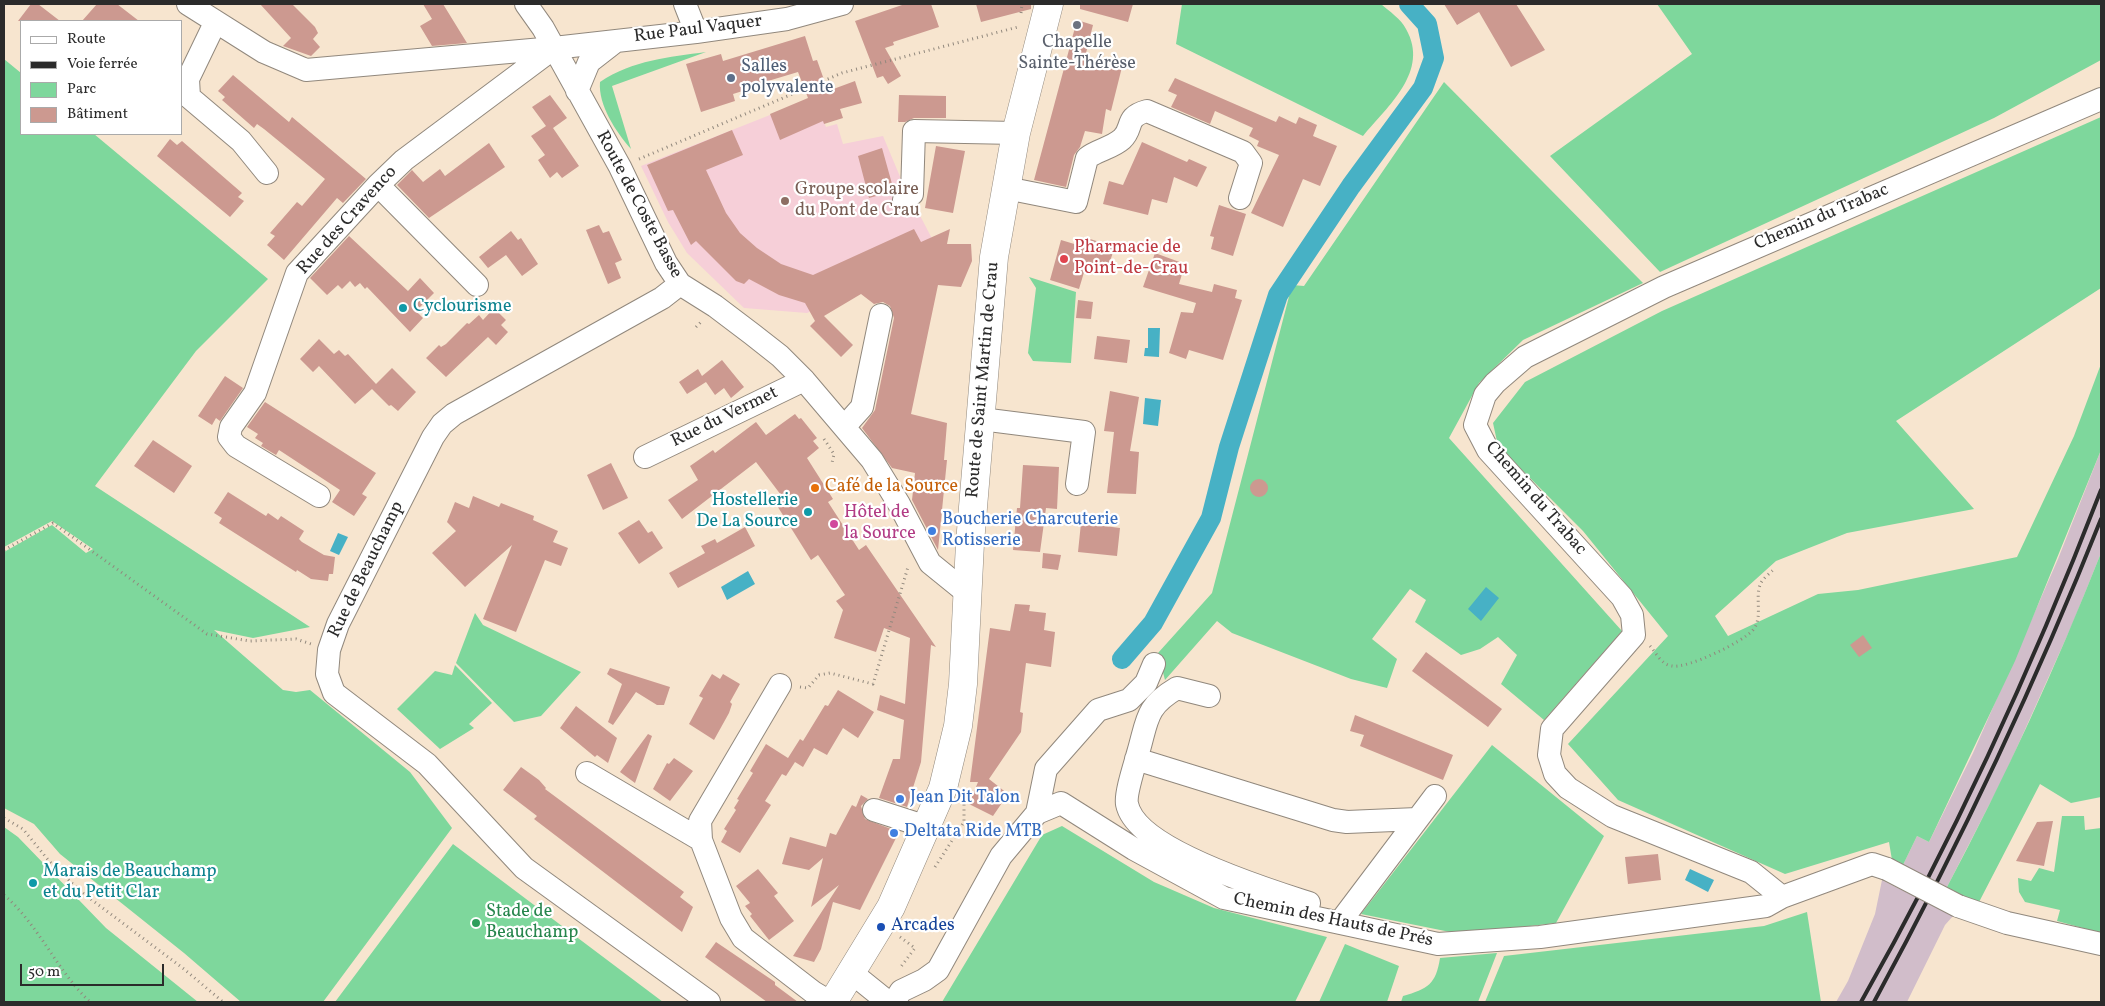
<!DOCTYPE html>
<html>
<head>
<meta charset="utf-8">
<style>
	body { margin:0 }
	#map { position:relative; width:2105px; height:1006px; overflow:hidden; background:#f7e5cf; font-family:Vollkorn,serif }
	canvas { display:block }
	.frame { position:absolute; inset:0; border:5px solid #2b2b2b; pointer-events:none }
	.legend { position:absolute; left:20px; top:20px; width:162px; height:115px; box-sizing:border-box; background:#fff; border:1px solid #aaa; margin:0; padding:6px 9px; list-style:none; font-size:15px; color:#2b2b2b }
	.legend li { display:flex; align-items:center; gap:10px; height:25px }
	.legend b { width:25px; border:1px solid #aaa }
	.scale { position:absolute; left:20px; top:964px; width:144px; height:22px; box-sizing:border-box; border:2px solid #2b2b2b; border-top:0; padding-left:6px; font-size:15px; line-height:18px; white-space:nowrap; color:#2b2b2b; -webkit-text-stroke:4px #fff; paint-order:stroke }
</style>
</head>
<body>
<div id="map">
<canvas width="2105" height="1006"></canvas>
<div class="frame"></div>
<ul class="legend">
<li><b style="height:6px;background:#fff"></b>Route</li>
<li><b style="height:6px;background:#2b2b2b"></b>Voie ferrée</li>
<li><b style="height:14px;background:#7ed79c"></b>Parc</li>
<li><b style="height:14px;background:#cc9990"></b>Bâtiment</li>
</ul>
<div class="scale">50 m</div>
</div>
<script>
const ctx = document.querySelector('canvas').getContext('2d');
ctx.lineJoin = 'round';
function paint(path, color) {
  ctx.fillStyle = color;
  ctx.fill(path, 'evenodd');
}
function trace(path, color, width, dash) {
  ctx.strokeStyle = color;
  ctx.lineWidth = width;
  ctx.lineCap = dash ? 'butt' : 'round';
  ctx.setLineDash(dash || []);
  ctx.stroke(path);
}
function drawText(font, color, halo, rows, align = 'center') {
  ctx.font = font + ' Vollkorn,serif';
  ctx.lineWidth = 4.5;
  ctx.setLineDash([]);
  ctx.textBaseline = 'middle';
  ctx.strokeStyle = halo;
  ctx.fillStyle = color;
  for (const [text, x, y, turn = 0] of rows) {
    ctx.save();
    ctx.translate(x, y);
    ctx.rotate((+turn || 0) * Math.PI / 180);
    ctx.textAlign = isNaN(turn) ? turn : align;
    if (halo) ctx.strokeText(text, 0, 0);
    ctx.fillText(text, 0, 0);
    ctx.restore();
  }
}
paint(new Path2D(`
	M813,98L826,127L837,124L843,144L883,136L901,179L940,254L807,313L744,308L687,253L668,222L641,166Z`), '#f6cfd8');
paint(new Path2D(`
	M2101,450V553L2072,625L2005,774L1947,887L1903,865L1917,836L1929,842L1973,753L2058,559Z
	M1882,880L1953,916L1945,925L1907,1002H1836L1848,981L1875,914Z`), '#d1bdca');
paint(new Path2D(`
	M1182,4H1381C1389,11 1401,19 1406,29C1430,71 1388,106 1363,136L1176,44Z
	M1657,4H2101V60L1994,118L1660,272L1550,156L1692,54Z
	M706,52L612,86L631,149C616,132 598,105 600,82C633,60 669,57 706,52Z
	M4,59L21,73V134H94L268,279L196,351L95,486L310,627L253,638L214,630L283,690L296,692L310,690L410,772L452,828L323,1002H241L184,953L60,854L34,824L4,808V552L52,525L86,553L93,549L52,521L4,547Z
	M1444,82L1643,283L1523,340L1479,383L1449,438L1622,631L1544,720L1501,684L1517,655L1498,637L1480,649L1461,655L1415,622L1426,600L1410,589L1372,639L1397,659L1387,688L1351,679L1232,633L1217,621L1165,680L1158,653L1212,593L1292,285L1304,286Z
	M2101,117V288L1896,421L1974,509L1847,533L1776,561L1715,616L1728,636L1818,594L1858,590L2017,557L2074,436L2101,364V450L2015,661L1929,842L1917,836L1903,865L1892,860L1889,842L1785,874L1618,800L1568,744L1668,636L1583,531L1498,446L1493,423L1525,382L1662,311Z
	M1029,277L1076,292L1071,363L1033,361L1028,353L1036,288Z
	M2101,553V797L2071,803L2040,784L1978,904L1947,887C2005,778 2056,667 2101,553Z
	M475,613L483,625L581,672L541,716L514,722L456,663Z
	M455,665L492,703L469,724L474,728L440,749L397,709L435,671L452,675Z
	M1492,745L1604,836L1556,923L1460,934L1361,914Z
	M2062,816H2084L2085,830L2101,828V933L2057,921L2060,910L2025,902L2019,892L2018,878L2031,881L2039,868L2054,872Z
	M1062,826L1154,882L1214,908L1327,937L1295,1002H942L1042,835Z
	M4,827L18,837L106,928L198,1002H4Z
	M453,844L663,1002H335Z
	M1807,912L1821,1002H1485L1504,956L1764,926Z
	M1345,944L1399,966L1387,1002H1319Z
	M1497,953L1478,1002H1401L1403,996C1428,989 1436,984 1440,958Z`), '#7ed79c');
paint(new Path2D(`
	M1148,328H1160L1159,357L1144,356L1145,348H1148Z
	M1145,398L1161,400L1158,426L1143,424Z
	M338,533L348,537L339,555L330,551Z
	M748,571L755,584L727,600L721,587Z
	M1486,587L1499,598L1481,621L1468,609Z
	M1690,869L1714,880L1708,892L1685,880Z`), '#47b1c5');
trace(new Path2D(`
	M1122,659L1153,623L1211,518L1229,447L1278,295L1351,186L1423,88L1434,58L1427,24L1409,4`), '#47b1c5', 20);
paint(new Path2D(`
	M31,4H38L60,21H18Z
	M97,4H117L139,21H82Z
	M260,4H292L315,27L318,33L313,39L320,47L311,56L283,46L291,38Z
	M423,4H443L467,43L432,46L420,26L432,19Z
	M905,4H931L939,27L893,42L894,45L885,48L901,76L888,84L883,76L877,78L855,21Z
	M976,4H1031V9L981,22Z
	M1080,4H1133L1128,22L1080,9Z
	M1444,4H1516L1545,50L1511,67L1479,12L1457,25Z
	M1077,20L1093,25L1085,57L1103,64L1122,67L1111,111L1106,109L1102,134L1085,131L1080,147L1074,155L1066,187L1034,180Z
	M805,36L813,61L817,60L828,91L855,81L862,103L840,109L843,118L824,124L823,121L780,140L770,114L808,98L798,72L748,87L749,89L733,94L735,101L701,112L686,64L721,54L723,61Z
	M233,75L289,122L292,117L366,179L343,203L337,198L284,260L267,245L275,236L270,233L297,202L302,206L325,179L264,129L257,124L254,128L222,100L225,97L218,91Z
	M1175,78L1276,122L1279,116L1296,124L1299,117L1317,125L1313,136L1337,146L1320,186L1303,179L1283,227L1251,213L1279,155L1257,146L1259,141L1249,136L1253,128L1215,111L1210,124L1171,107L1177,95L1168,91Z
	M550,95L567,118L553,128L579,166L562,178L557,172L550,178L538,160L545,155L531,136L546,126L532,107Z
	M899,95L946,96V118H914L905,122H898Z
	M732,130L743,155L706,170L726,213L740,233L757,248L781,264L813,275L914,229L921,242L950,229L947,244H971L972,261L961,287L938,285L911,414L947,423L944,460H947L938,550L912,500L915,473L892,468L862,428L875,410L894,318L890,306L883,302L874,304L861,294L824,316L853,345L841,357L810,326L815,321L805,303L779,295L749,279L744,284L736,281L696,241L691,245L673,210L668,211L647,165Z
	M170,139L177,145L182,141L242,193L238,197L244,201L230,217L157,156Z
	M1142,142L1187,162L1189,159L1207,167L1197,187L1174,177L1167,203L1152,199L1148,215L1103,204L1109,181L1123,185Z
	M489,143L505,167L429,218L397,185L412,170L423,182L440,169L445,176Z
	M936,146L965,151L953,213L925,208Z
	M882,148L894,191L869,198L858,156Z
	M1219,205L1246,214L1233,256L1211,249L1214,237L1210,236Z
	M599,225L603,233L609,231L622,260L615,263L621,278L608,284L586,230Z
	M511,231L518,240L521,238L538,264L522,276L506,255L488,268L479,257Z
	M349,236L408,291L420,278L434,293L416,311L423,318L410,332L367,287L365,289L360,283L355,287L350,281L342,289L338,285L327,295L310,278Z
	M1084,237L1115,247L1105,275L1085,269L1079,289L1050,280L1061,240L1081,246Z
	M1155,253L1185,264L1179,284L1212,292L1214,284L1237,290L1235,298L1242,300L1223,360L1189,350L1186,359L1169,353L1181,312L1193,313L1196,303L1143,287Z
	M1078,300L1093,302L1091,319L1076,318Z
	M494,308L506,320L501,325L508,332L496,345L488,337L446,377L426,358L439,345L441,347L446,344L467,323L469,324L479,315L483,320Z
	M1097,336L1130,340L1127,363L1094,359Z
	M319,339L334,354L339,350L345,356L348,354L376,384L392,368L416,392L398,411L391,405L389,406L372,389L355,404L319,366L313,372L300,359Z
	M722,360L744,387L731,398L724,388L715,395L706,382L687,394L679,382L698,369L702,376Z
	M225,376L243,388L220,421L216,418L212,425L198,416Z
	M1110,391L1139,397L1130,451L1139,452L1136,494L1107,493L1114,432L1104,431Z
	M265,402L376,473L362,494L367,497L354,516L332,502L340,490L279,450L276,455L261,446L263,443L255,438L258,434L247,427Z
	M795,414L799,419L801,418L817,438L813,441L819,448L807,458L833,499L828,502L859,550L866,545L936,647L931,645L921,762L907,807L879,798L893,759H900L904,720L877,710L880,695L905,704L910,638L884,628L876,652L834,638L843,610L836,601L845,595L818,555L811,560L776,504L784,499L756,462L682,519L668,500L698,480L690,466L713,450L715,453L756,422L766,435Z
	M153,440L192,466L174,493L134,466Z
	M611,463L628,498L603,510L587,475Z
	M1023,465L1059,467L1057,509L1046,508L1040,552L1013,550L1017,508H1020Z
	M1250 488a9 9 0 1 1 18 0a9 9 0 1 1-18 0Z
	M228,492L266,516L268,513L278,520L281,516L304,531L299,539L302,542L324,555L335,557L333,574H329L328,581L311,579L297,570L296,572L219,523L222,518L214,513Z
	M473,496L499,507L501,503L534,516L533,520L558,531L553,542L568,548L561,566L545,560L516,632L483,619L512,545L465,587L432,553L456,531L447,522L455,502L469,508Z
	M639,520L648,533L652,531L663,548L639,564L618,533Z
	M1081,523L1120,528L1117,556L1078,552Z
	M745,527L755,546L678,588L669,573L705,553L701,546L715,539L717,543Z
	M1043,553L1061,555L1058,570L1042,568Z
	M1015,604L1030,605L1029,611L1046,613L1044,630L1055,632L1051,667L1026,663L1020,712L1023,713L1021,732L989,779L1008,794L993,816L969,804L978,782H970L990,628L1010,631Z
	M1863,635L1872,648L1859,657L1850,645Z
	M1426,652L1502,709L1488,727L1412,671Z
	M610,668L670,687L664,705H657L636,692L613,725L608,722L622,684L607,674Z
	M712,674L720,679L723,674L740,684L730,702L732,704L729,713L714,740L689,724L703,698L699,696Z
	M838,690L874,712L858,738L843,728L827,755L814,748L803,767L795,762L786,776L782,774L765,801L771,805L740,853L721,842L727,831L724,829L736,810L734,808L739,800L737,799L753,773L750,771L766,744L788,758L800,739L803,741L825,705L828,706Z
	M576,706L617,738L608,763L597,755L595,757L560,728Z
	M1355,715L1453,755L1443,780L1360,746L1364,735L1350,731Z
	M648,734L652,736L635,783L620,772Z
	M674,758L693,771L670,801L653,789L667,763L669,764Z
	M521,767L539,780L546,788L545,789L684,892L680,897L693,907L682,932L534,819L537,816L503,790Z
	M861,795L868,799L861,806L865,819L899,832L860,910L833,902L821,949L814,962L793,956L839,885L811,907L823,858L809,870L782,864L790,837L826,847L830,833L836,835L852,805L856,807Z
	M2053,821L2044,866L2016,861L2037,822Z
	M1658,854L1661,880L1628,884L1625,857Z
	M758,869L778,893L774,896L794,921L769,940L750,916L752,914L745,906L750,903L736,886Z
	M716,942L775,982V985L798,1002H767L705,957Z`), '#cc9990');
const minor = new Path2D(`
	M188,4L264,52L306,70L554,48L696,32L787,19L842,4
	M526,4L543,28L620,167L666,263L680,284L715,306L752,334L780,356L804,380L872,460L899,504L930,563L967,593
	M685,4L696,32
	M215,23L188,79L189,97L241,141L267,173
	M577,91L589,62L616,41
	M378,185L477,285
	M1006,188L1076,202L1087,158C1097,150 1112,148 1122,139C1134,128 1124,117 1147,111L1243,152L1251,163L1240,198
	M904,200L912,194L914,131L1016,133
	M680,284L662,298L454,414L442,424L433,437L338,624L329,650L327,674L334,693L427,764L524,868L709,1002
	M981,419L1084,432L1077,484
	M845,426L862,407L881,315
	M645,457L804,380
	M319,496L236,446L229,437L231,427L255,393L297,273L378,185L404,160L554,48
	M780,685L700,821L701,840L731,918L743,938L813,992L830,1002
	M1209,696L1177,688C1145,707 1148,719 1138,753C1135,764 1125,794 1127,804C1136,850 1269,890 1309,903
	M1136,759L1333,820L1347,822L1417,819
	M587,773L701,840
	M874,810L927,827
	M1037,813L1046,769L1098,710L1129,700L1146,683L1154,664
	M1782,897L1751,872L1612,816L1568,788L1555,774L1549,755L1552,729L1634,635L1632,615L1622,597L1488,450L1475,425L1485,395L1495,383L1525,357L1664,287L2101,99
	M1958,906L2007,923L2101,944
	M1340,922L1435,796
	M852,973L888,1002
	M894,1002L901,991L924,980L938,970L1001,856L1037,813L1061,803L1134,849L1224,898L1438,944L1540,937L1766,906L1782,897L1872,864L1887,869`);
const major = new Path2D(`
	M833,1002L891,907L943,788L958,726L963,684L970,543L994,257L1016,133L1049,4`);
trace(minor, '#91887d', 24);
trace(major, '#91887d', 29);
trace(new Path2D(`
	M1021,13L1022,4
	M639,159L842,73L1018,27
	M696,327L702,321
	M824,439L834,454L832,463
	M4,550L53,523L207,634L250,641L296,639L311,644
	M1650,646C1656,653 1662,665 1672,666C1687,669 1743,642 1753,630C1763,618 1755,599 1760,585C1762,579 1769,574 1773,570
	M800,687L808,688L819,675L830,673L873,684L908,567
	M4,818L23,829L49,861L80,891L184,969L223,1002
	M935,867L964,822V799
	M4,895C39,925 57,971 90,1002
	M900,937L915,948L900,968`), '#91887d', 3, [1, 4]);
trace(minor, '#fff', 22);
trace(major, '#fff', 28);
trace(new Path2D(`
	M1861,1002C1954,838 2033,666 2101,490
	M1874,1002C1959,845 2035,685 2101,519`), '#2b2b2b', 4);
const minorBridge = new Path2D(`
	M1887,869L1958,906`);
trace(minorBridge, '#91887d', 24, []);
trace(minorBridge, '#fff', 22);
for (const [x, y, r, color] of [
	[1077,25,5,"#6b7280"],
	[731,78,5,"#5c6f8a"],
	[785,201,5,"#8d6e63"],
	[1064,259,5,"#e0444e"],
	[403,308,5,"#0f9aa8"],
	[815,488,5,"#e8710a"],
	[808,512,5,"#0f9aa8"],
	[834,524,5,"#d1479c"],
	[932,531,5,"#3f7fe0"],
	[900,799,5,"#3f7fe0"],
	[894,833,5,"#3f7fe0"],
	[33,883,5,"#0f9aa8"],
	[476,923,5,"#2e9e5b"],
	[881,927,5,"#1a4fb4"]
]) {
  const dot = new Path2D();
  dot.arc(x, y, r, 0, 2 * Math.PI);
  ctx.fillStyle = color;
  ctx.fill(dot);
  trace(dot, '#fff', 2);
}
drawText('18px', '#2b2b2b', '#fff', [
	["Rue Paul Vaquer",698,30,-7],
	["Route de Coste Basse",638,205,62],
	["Chemin du Trabac",1822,218,-23],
	["Rue des Cravenco",348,221,-48],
	["Route de Saint Martin de Crau",984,380,-85],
	["Rue du Vermet",725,418,-26],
	["Chemin du Trabac",1535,499,49],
	["Rue de Beauchamp",367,570,-64],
	["Chemin des Hauts de Prés",1333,921,12]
]);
drawText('18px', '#5b616d', '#fff', [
	["Chapelle",1077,44],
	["Sainte-Thérèse",1077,65]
]);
drawText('18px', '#4e5e75', '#fff', [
	["Salles",741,68],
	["polyvalente",741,89]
], 'left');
drawText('18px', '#785e54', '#fff', [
	["Groupe scolaire",795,191],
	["du Pont de Crau",795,212]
], 'left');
drawText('18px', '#be3a42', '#fff', [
	["Pharmacie de",1074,249],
	["Point-de-Crau",1074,270]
], 'left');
drawText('18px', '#0d838f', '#fff', [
	["Cyclourisme",413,308],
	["Hostellerie",798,502,"right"],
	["De La Source",798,523,"right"],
	["Marais de Beauchamp",43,873],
	["et du Petit Clar",43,894]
], 'left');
drawText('18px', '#c56008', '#fff', [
	["Café de la Source",825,488]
], 'left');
drawText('18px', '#b23c85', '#fff', [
	["Hôtel de",844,514],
	["la Source",844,535]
], 'left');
drawText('18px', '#366cbe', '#fff', [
	["Boucherie Charcuterie",942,521],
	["Rotisserie",942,542],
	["Jean Dit Talon",910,799],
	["Deltata Ride MTB",904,833]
], 'left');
drawText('18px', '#27864d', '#fff', [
	["Stade de",486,913],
	["Beauchamp",486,934]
], 'left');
drawText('18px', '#164399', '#fff', [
	["Arcades",891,927]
], 'left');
</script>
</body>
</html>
